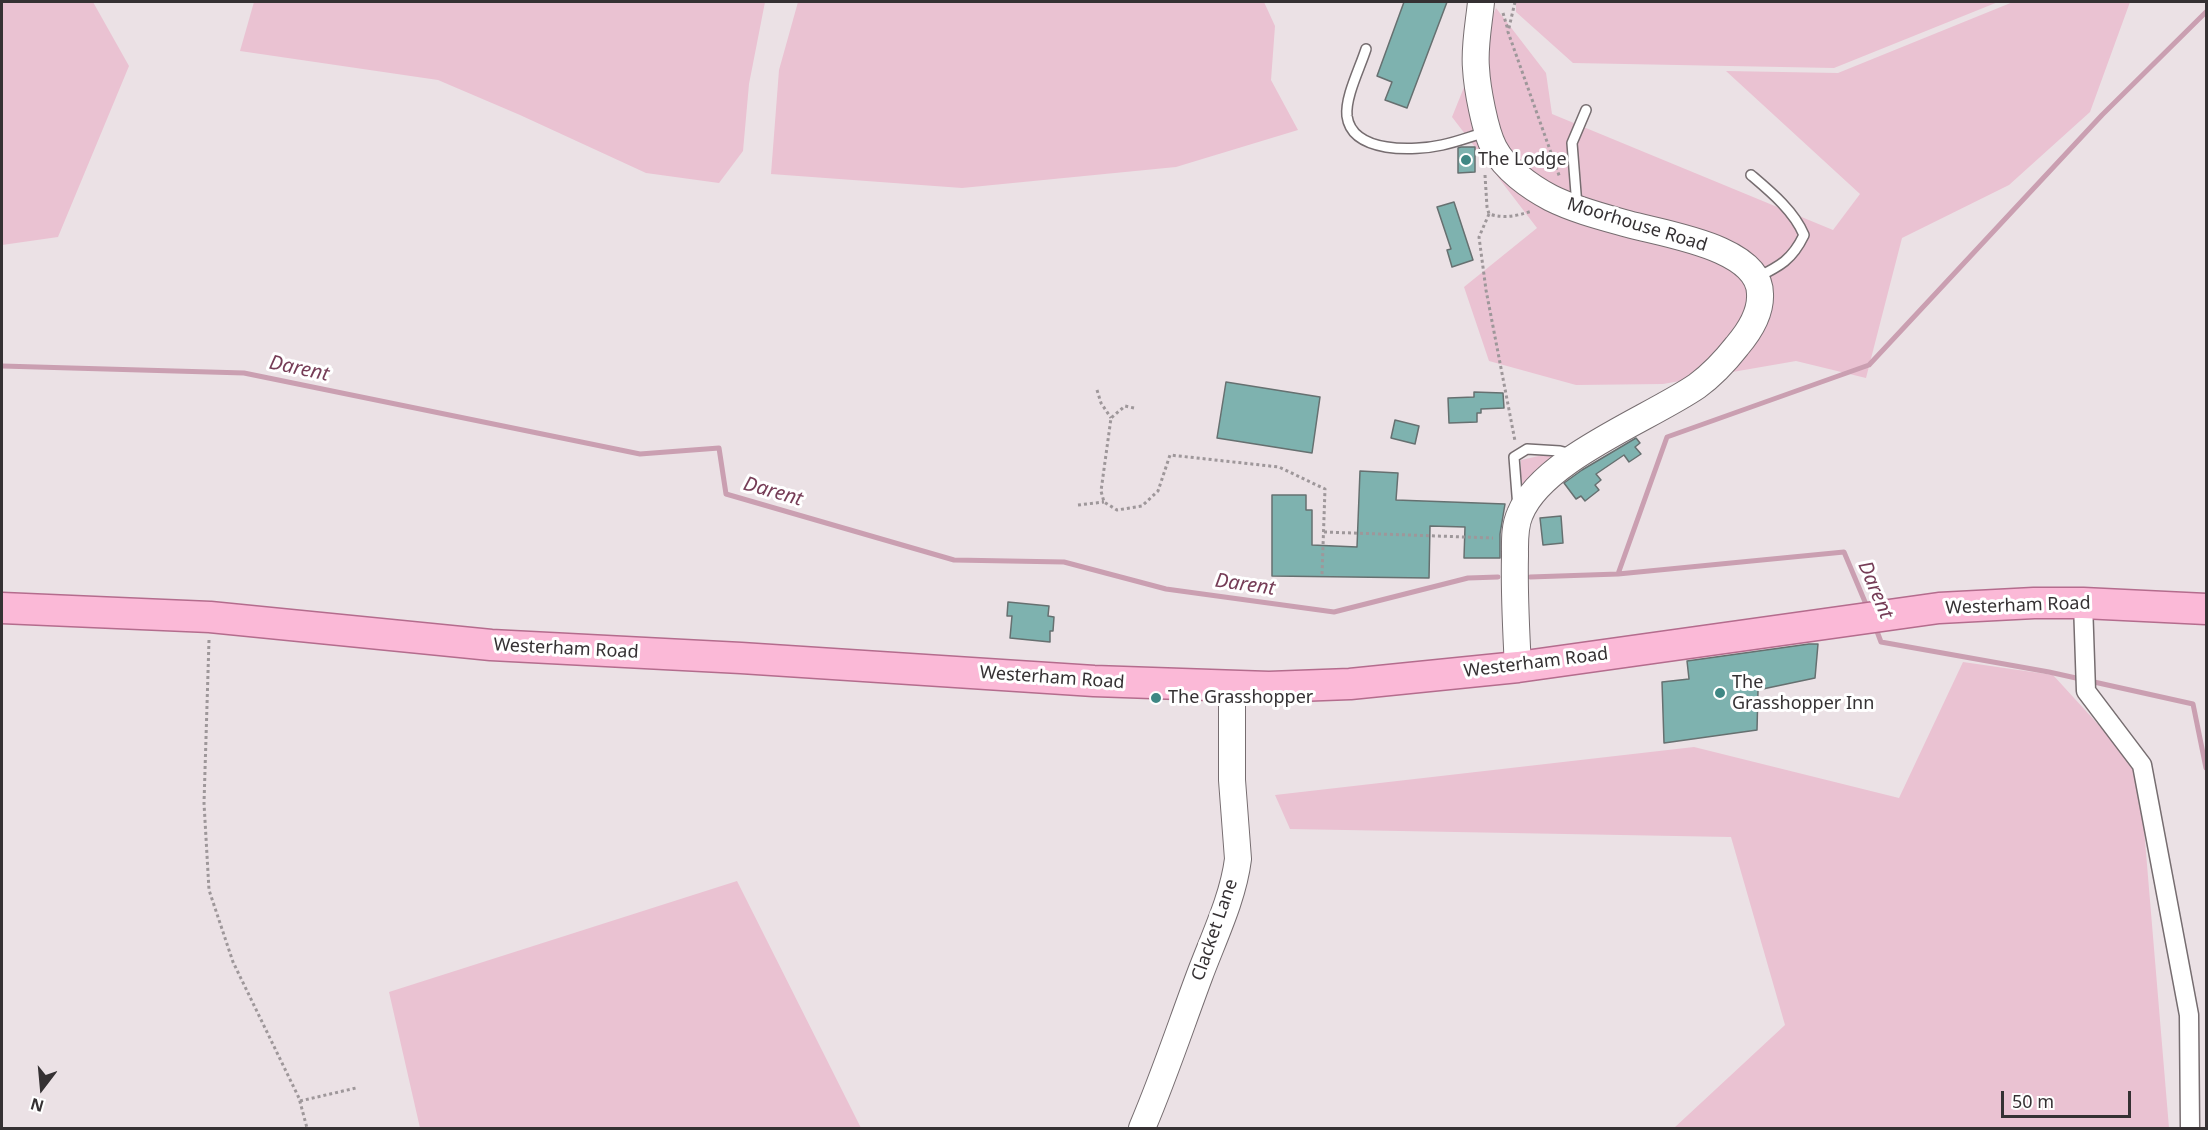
<!DOCTYPE html>
<html>
<head>
<meta charset="utf-8">
<style>
	body { margin:0 }
	#map { position:relative; width:2208px; height:1130px; overflow:hidden; background:#ebe1e5; font-family:"Noto Sans",sans-serif }
	canvas { display:block }
	.frame { position:absolute; inset:0; border:3px solid #353133; pointer-events:none }
	.north { position:absolute; left:12px; top:1058px; width:60px; height:60px; -webkit-text-stroke:4px #fff; paint-order:stroke; rotate:196deg; font-size:16px; font-weight:700; line-height:24px; text-align:center; color:#353133 }
	.north::after { content:''; display:block; margin:auto; width:21px; height:27px; background:#353133; clip-path:polygon(50% 0,100% 100%,50% 72%,0 100%) }
	.scale { position:absolute; left:2001px; top:1091px; width:130px; height:27px; box-sizing:border-box; border:3px solid #353133; border-top:0; padding-left:8px; font-size:18px; line-height:21px; white-space:nowrap; color:#353133; -webkit-text-stroke:4px #fff; paint-order:stroke }
</style>
</head>
<body>
<div id="map">
<canvas width="2208" height="1130"></canvas>
<div class="frame"></div>
<div class="north">N</div>
<div class="scale">50 m</div>
</div>
<script>
const ctx = document.querySelector('canvas').getContext('2d');
ctx.lineJoin = 'round';
function paint(path, color) {
  ctx.fillStyle = color;
  ctx.fill(path, 'evenodd');
}
function trace(path, color, width, dash) {
  ctx.strokeStyle = color;
  ctx.lineWidth = width;
  ctx.lineCap = dash ? 'butt' : 'round';
  ctx.setLineDash(dash || []);
  ctx.stroke(path);
}
function drawText(font, color, halo, rows, align = 'center') {
  ctx.font = font + ' "Noto Sans",sans-serif';
  ctx.lineWidth = 6;
  ctx.setLineDash([]);
  ctx.textBaseline = 'middle';
  ctx.strokeStyle = halo;
  ctx.fillStyle = color;
  for (const [text, x, y, turn = 0] of rows) {
    ctx.save();
    ctx.translate(x, y);
    ctx.rotate((+turn || 0) * Math.PI / 180);
    ctx.textAlign = isNaN(turn) ? turn : align;
    if (halo) ctx.strokeText(text, 0, 0);
    ctx.fillText(text, 0, 0);
    ctx.restore();
  }
}
paint(new Path2D(`
	M2,2H93L129,66L58,237L2,245Z
	M254,2H765L749,84L743,151L719,183L646,173L520,115L438,80L240,51Z
	M798,2H1264L1275,26L1271,80L1298,130L1176,167L962,188L771,174L779,70Z
	M1516,2H1998L1834,68L1573,63L1516,12Z
	M2013,2H2130L2090,112L2009,185L1902,238L1866,378L1796,361L1663,384L1576,385L1489,361L1464,287L1537,228L1452,117L1496,8L1546,73L1552,114L1833,230L1860,194L1726,71L1838,73Z
	M1552,453L1558,456L1521,497V460Z
	M1963,662L2053,675L2139,769L2169,1128H1674L1785,1025L1731,837L1290,829L1275,795L1694,747L1899,798Z
	M737,881L861,1128H420L389,992Z`), '#eac2d2');
trace(new Path2D(`
	M2,366L244,373L640,454L719,448L726,494L954,560L1064,562L1166,589L1334,612L1468,578L1498,577
	M1618,574L1667,437L1869,365L2102,115L2206,12
	M1530,577L1618,574L1844,552L1868,609
	M1875,626L1881,642L2049,672L2193,704L2206,768`), '#ca9fb1', 5);
const building = new Path2D(`
	M1404,2H1447L1407,108L1385,100L1392,82L1377,76Z
	M1461,147H1475V172L1458,173V148Z
	M1454,202L1473,260L1452,267L1447,250L1451,249L1437,207Z
	M1226,382L1320,397L1312,453L1217,438Z
	M1474,392L1503,393L1504,408L1481,409V413H1477V422L1449,423L1448,398L1474,397Z
	M1395,420L1419,426L1415,444L1391,438Z
	M1636,438L1640,443L1635,447L1641,454L1629,462L1624,455L1596,474L1601,480L1595,485L1599,490L1585,501L1581,496L1576,499L1564,483L1582,470Z
	M1360,471L1398,473L1396,500L1505,504L1500,534V558H1464L1465,527L1430,526L1429,578L1272,576V495H1306V510H1312V545L1357,547Z
	M1561,516L1563,543L1543,545L1540,518Z
	M1008,602L1049,606L1048,616L1054,617L1053,631H1050V642L1010,638L1012,616H1007Z
	M1809,644H1818L1815,678L1758,690L1757,730L1664,743L1662,682L1689,679L1687,661Z`);
paint(building, '#7eb2af');
trace(building, '#667070', 1.5);
const lane = new Path2D(`
	M1366,49C1360,68 1345,97 1347,116C1352,154 1415,151 1442,145C1457,142 1472,136 1486,132
	M1751,175C1771,192 1794,211 1804,235C1792,260 1780,266 1756,278
	M1577,206L1572,143L1586,110
	M1518,508L1514,457L1527,449L1560,451L1572,454`);
const street = new Path2D(`
	M2083,603L2086,691L2142,765L2189,1015L2190,1128`);
const secondary = new Path2D(`
	M1481,2C1479,23 1474,47 1476,68C1477,88 1485,131 1494,148C1505,169 1530,187 1551,198C1575,210 1603,217 1628,224C1663,234 1760,247 1760,294C1761,313 1749,332 1737,346C1726,360 1712,375 1697,386C1649,419 1542,459 1520,514C1514,527 1515,543 1515,556C1514,593 1516,630 1518,667
	M1142,1128C1163,1079 1180,1028 1199,977C1213,939 1233,899 1238,859L1232,780V687`);
const primary = new Path2D(`
	M2,608L210,617L491,645L741,658L1094,681L1269,687L1350,684L1518,667L1939,608L2034,603H2083L2206,609`);
trace(lane, '#766d70', 12);
trace(street, '#766d70', 21);
trace(secondary, '#766d70', 28);
trace(primary, '#b46c8d', 33);
trace(new Path2D(`
	M1515,2L1508,32L1560,178
	M1503,13L1508,30
	M1485,175L1487,207L1489,214C1505,219 1516,216 1532,211
	M1489,214L1479,237L1486,290L1515,441
	M1097,390L1101,403L1111,418
	M1134,408L1125,406L1111,418L1101,491L1104,502L1117,510L1142,506L1158,491L1170,455L1279,467L1325,489L1322,575
	M1078,505L1104,502
	M1324,532L1493,538
	M209,640L204,803L209,890L233,962L299,1098L307,1128
	M300,1101L356,1088`), '#9e979a', 3, [3, 3]);
trace(lane, '#fff', 9);
trace(street, '#fff', 18);
trace(secondary, '#fff', 26);
trace(primary, '#fbb9d7', 30);
for (const [x, y, r, color] of [
	[1466,160,6,"#3f8784"],
	[1720,693,6,"#3f8784"],
	[1156,698,6,"#3f8784"]
]) {
  const dot = new Path2D();
  dot.arc(x, y, r, 0, 2 * Math.PI);
  ctx.fillStyle = color;
  ctx.fill(dot);
  trace(dot, '#fff', 2);
}
drawText('18px', '#353133', '#fff', [
	["The Lodge",1478,160],
	["The",1732,683],
	["Grasshopper Inn",1732,704],
	["The Grasshopper",1168,698]
], 'left');
drawText('18px', '#353133', '#fff', [
	["Moorhouse Road",1637,225,17],
	["Westerham Road",2018,606,-2],
	["Westerham Road",566,649,3],
	["Westerham Road",1536,663,-7],
	["Westerham Road",1052,678,4],
	["Clacket Lane",1215,930,-71]
]);
drawText('italic 20px', '#763d57', '#fff', [
	["Darent",299,369,12],
	["Darent",773,492,16],
	["Darent",1245,585,8],
	["Darent",1875,590,67]
]);
</script>
</body>
</html>
